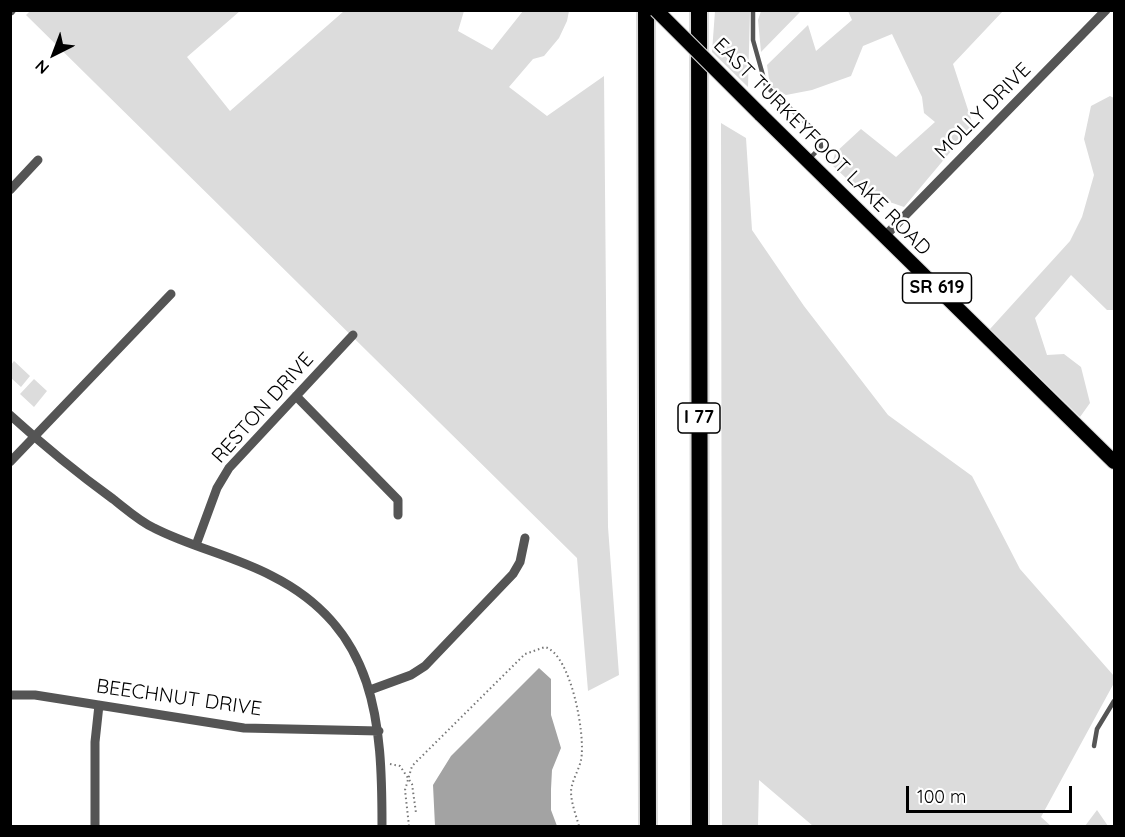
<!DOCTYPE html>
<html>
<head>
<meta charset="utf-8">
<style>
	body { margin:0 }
	#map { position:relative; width:1125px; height:837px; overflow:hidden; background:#fff; font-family:Quicksand,sans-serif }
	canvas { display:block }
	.frame { position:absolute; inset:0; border:12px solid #000; pointer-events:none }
	.north { position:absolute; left:24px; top:24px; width:60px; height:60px; -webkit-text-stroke:4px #fff; paint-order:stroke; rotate:222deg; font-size:16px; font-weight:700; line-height:24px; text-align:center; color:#000 }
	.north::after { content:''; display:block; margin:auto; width:21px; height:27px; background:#000; clip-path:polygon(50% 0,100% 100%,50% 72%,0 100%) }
	.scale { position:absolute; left:906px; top:786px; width:166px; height:27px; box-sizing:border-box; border:3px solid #000; border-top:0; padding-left:8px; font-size:18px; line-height:21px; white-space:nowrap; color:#000; -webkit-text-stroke:4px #fff; paint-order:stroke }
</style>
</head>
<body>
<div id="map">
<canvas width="1125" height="837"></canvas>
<div class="frame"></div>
<div class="north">N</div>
<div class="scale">100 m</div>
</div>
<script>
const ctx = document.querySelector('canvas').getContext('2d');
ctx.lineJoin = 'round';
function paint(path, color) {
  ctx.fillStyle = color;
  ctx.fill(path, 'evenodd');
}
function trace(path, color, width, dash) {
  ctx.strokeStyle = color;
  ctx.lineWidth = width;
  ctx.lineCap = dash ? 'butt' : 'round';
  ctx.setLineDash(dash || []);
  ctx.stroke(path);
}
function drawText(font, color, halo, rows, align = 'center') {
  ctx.font = font + ' Quicksand,sans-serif';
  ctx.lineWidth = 5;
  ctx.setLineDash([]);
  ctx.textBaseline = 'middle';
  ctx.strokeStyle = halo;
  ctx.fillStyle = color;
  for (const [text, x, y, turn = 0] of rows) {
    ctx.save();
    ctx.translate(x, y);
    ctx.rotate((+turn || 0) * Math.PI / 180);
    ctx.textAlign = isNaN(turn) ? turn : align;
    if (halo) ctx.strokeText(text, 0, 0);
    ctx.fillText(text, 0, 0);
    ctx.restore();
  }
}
paint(new Path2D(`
	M31,10L240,11L187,57L230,111L344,11H464L458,31L492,50L523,11H569L567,21L559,38L544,56L533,59L509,87L547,116L604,76L608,527L619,675L588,691L577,558L26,15Z
	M715,11H750L748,87L712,52Z
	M761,11H801L761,52L758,20Z
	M848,11H1003L953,64L973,125L904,207L861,192L832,165L835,153L861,129L896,157L935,122L924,113L922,97L892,34L863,46L851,76L812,90L786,95L770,86L767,65L808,25L816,51L852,20Z
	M1110,96L1114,98V310H1107L1071,275L1035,318L1047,355L1064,354L1081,367L1090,403L1080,417L990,329L1070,241L1082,217L1094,175L1084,139L1091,106Z
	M721,123L746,138L752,230L804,306L888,415L972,476L1020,569L1114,676V683L1041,817L1051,826H813L759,780L758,826H722Z
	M14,361L30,376L21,387L11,378V365Z
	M34,379L47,391L34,407L20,394Z
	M1097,810L1108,826H1085Z`), '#dcdcdc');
paint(new Path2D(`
	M539,668L551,679V715L561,748L552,770L551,789V810L557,826H435L433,785L451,756Z`), '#a3a3a3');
const primary = new Path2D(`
	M760,114L1114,462`);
const motorway = new Path2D(`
	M646,10L648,826
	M699,10L700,826`);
trace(primary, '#dbdbdb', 16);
trace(motorway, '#dbdbdb', 20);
trace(new Path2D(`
	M390,764L400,766L412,784L416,813
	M409,826L405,790L412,766L525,654L545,647C571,654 586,736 581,760C579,770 572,780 571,791C571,803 576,815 579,826`), '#777', 2, [1.5, 3]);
trace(new Path2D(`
	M753,10V40L766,86L820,136L821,147L809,159
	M1094,746L1097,729L1114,701`), '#555', 4.5);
trace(new Path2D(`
	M10,190L38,160
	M885,236L1106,10
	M296,396L398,500V515
	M10,415C43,445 77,473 113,499C126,509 139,521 154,528C191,547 234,556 272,576C377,629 382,723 382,826
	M10,462L171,294
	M196,545L217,488L229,468L353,335
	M370,690L411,675L425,666L513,574L520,562L525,538
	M10,695H35L244,728L379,731
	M95,826V742L99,705`), '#555', 9);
trace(new Path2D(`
	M10,11L11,10`), '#555', 10);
trace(primary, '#000', 14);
trace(motorway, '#000', 16);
const primaryBridge = new Path2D(`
	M656,10L760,114`);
trace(primaryBridge, '#dbdbdb', 16, []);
trace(primaryBridge, '#000', 14);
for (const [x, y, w] of [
	[937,288,69],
	[699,418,42]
]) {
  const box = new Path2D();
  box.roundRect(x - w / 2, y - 15, w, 30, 4.5);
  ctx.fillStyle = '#fff';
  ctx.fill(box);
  trace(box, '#000', 1.5);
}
drawText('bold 18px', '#000', null, [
	["SR 619",937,288],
	["I 77",699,418]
]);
drawText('20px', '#000', '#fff', [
	["MOLLY DRIVE",983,111,-45],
	["EAST TURKEYFOOT LAKE ROAD",822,147,45],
	["RESTON DRIVE",263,408,-48],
	["BEECHNUT DRIVE",179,698,8]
]);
</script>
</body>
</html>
